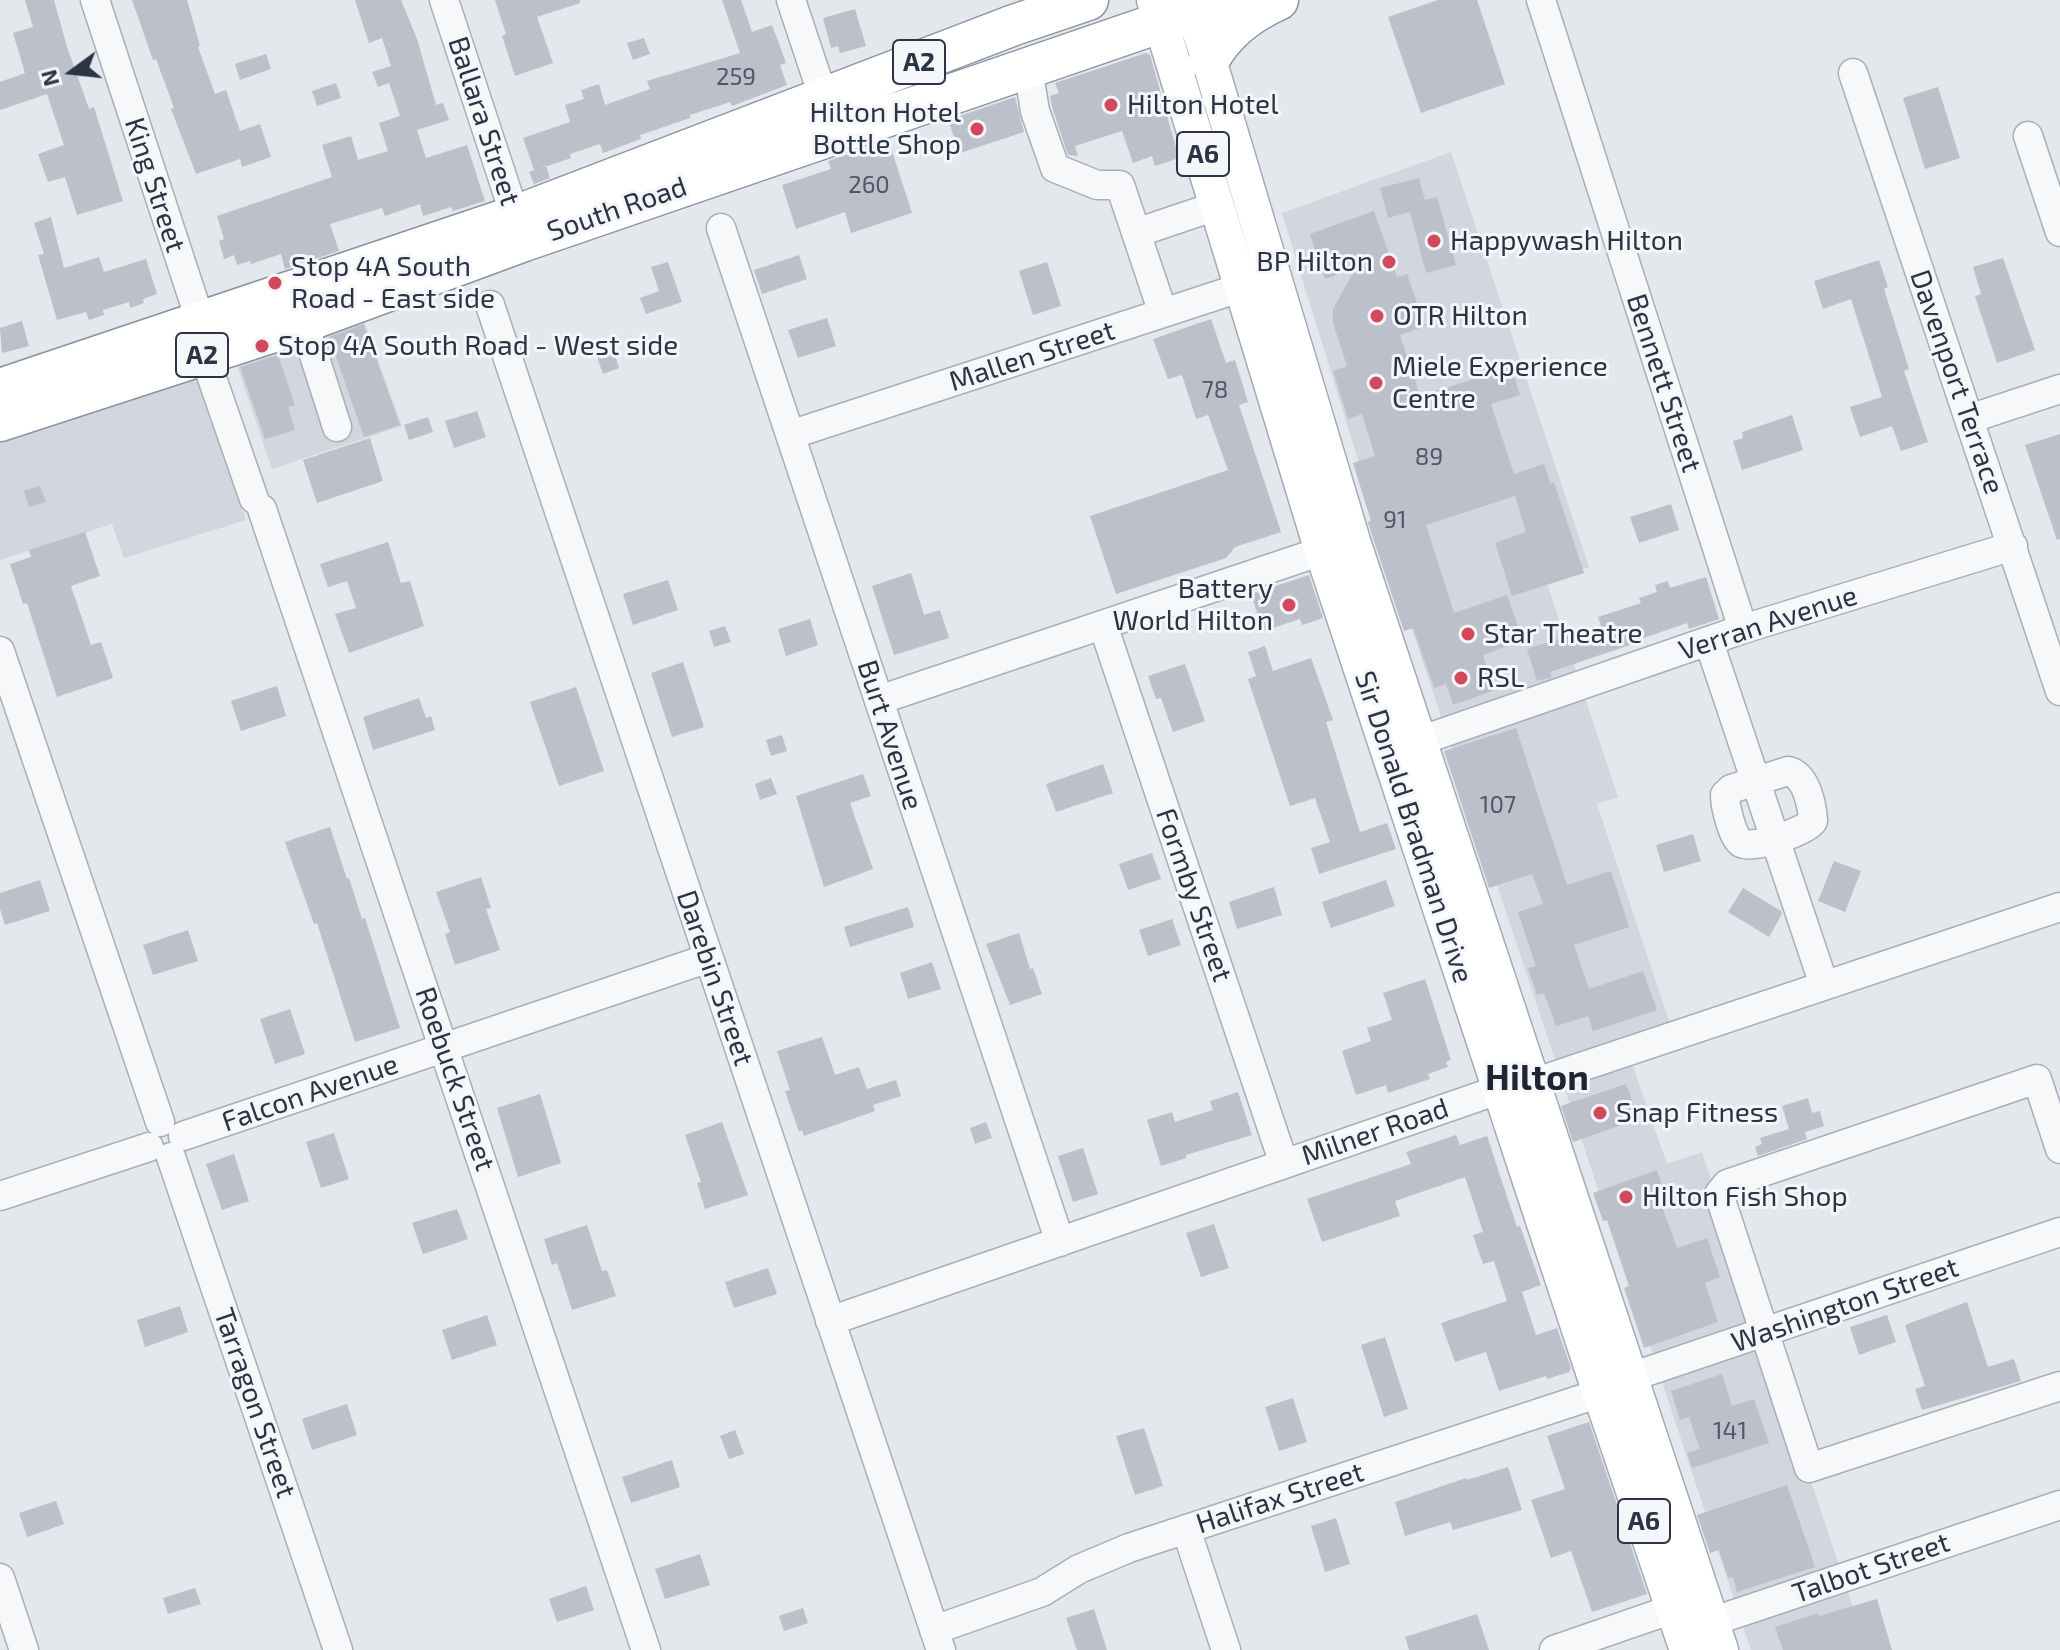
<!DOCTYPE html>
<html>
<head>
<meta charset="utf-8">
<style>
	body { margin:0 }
	#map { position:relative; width:2060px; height:1650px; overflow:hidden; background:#e4e7ec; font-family:"Exo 2",sans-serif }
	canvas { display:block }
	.north { position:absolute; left:32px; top:32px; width:80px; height:80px; -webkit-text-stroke:6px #f4f6f9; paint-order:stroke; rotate:255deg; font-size:22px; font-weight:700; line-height:32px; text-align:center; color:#2b3445 }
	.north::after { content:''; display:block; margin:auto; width:28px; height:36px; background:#2b3445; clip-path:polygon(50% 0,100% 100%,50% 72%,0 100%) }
</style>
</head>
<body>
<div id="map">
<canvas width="2060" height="1650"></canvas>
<div class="north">N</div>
</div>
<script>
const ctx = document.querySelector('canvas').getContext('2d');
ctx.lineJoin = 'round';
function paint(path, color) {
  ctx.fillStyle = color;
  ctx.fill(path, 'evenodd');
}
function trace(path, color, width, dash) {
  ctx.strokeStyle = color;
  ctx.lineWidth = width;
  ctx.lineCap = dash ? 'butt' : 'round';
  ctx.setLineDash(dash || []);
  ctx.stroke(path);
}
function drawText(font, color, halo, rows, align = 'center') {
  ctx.font = font + ' "Exo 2",sans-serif';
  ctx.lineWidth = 6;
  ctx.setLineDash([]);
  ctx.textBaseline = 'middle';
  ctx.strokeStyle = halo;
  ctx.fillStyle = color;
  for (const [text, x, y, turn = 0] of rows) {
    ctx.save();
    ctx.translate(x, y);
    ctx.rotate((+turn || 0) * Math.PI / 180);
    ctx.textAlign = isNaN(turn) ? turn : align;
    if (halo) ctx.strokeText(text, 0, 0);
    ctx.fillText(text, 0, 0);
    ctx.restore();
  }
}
paint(new Path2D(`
	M1451,152L1589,567L1546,580L1618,797L1597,804L1674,1036L1628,1052L1667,1164L1702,1152L1867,1650H1751L1386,551L1282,213Z
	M362,317L402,426L272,469L235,360Z
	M196,371L246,520L124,558L112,524L0,560V436Z`), '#d2d6de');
paint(new Path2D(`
	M25,0H54L67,47L89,109L94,107L123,201L77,215L65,177L48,182L38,154L64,145L47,94L0,110V82L25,73L13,33L33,27Z
	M132,0H187L200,46L198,47L215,94L226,90L240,131L260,124L271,157L242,167L240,159L196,174L171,109L174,108L156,59L153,60Z
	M355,0H401L417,39L436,105L443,103L449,120L417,130L426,158L467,145L485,201L453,211L451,207L423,216L420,204L385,216L382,208L330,224L339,251L285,269L281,254L251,264L250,261L237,265L234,255L224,259L219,241L224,239L217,216L332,177L322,145L351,136L358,160L388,151L379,123L400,116L389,83L378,87L372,72L391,66L382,38L369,43Z
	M495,0H580V3L537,17L553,63L515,76L502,36L506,34Z
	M722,0H741L752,32L772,25L786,63L780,65L787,85L732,106L730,102L690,115V118L640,135L641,139L603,153L600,144L570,154L571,158L536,170L546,166L550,178L534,184L529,172L534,170L523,138L570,122L565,105L584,99L581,90L599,84L605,105L650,89L647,81L740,53Z
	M1438,0H1477L1505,84L1421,113L1388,17Z
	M855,9L866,46L840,53L838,46L831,48L823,18Z
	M644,38L650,54L633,60L627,43Z
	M1146,53L1150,55L1179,158L1155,166L1152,156L1133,163L1122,131L1075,146L1078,156L1068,155L1052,107L1050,96L1059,93L1055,83Z
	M266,54L271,69L240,80L235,64Z
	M336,83L341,98L317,106L312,91Z
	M1938,87L1960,158L1925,169L1903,98Z
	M1015,97L1024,132L960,153L948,120Z
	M873,146L876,156L892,151L912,213L851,233L845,212L796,229L782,185L831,169L828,161Z
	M1419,178L1425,200L1437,197L1456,265L1426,273L1410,212L1388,218L1380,188Z
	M1374,211L1397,277L1407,274L1425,326L1400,335L1420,396L1511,367L1520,395L1491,404L1514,474L1544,464L1551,484L1554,482L1584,573L1512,596L1495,543L1526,532L1515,496L1426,525L1454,613L1507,595L1523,640L1483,655L1495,690L1453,705L1446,684L1434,688L1413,628L1404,631L1372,535L1368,522L1371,521L1353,463L1375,456L1362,414L1348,419L1333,371L1347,366L1333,323V309L1356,268L1325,279L1310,234Z
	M51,217L64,268L99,257L104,272L146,259L157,294L143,299L144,303L130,308L129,302L103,310L104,315L89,320L86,312L57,320L38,255L44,254L34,223Z
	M799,255L807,279L762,294L754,270Z
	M2003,258L2035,350L1997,363L1975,296L1981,294L1973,267Z
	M1879,260L1888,287L1884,289L1909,369L1904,371L1928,442L1901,451L1892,426L1860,437L1850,407L1882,397L1851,299L1823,309L1814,281Z
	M668,262L682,302L646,314L640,298L659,291L651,267Z
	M1047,262L1061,306L1033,315L1019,271Z
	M827,318L836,346L798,358L788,330Z
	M1211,319L1226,363L1235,360L1248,402L1239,405L1281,532L1235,547L1226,558L1116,594L1090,516L1228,470L1208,415L1196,419L1182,375L1168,379L1153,339Z
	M22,321L29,346L2,353L0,328Z
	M364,324L400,425L364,437L329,337Z
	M614,352L619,368L603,374L597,357Z
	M278,355L295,405L288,407L295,430L265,439L240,367Z
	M477,411L486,437L454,448L445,421Z
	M1792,415L1803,450L1742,470L1733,441L1743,438L1742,432Z
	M428,417L433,432L409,440L404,425Z
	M2060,434V539L2057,540L2025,445Z
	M370,438L383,481L317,503L303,460Z
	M40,486L46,502L29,507L24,491Z
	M1671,504L1679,530L1639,543L1630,517Z
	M85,532L100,576L71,586L91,645L101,642L113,678L57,697L27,603L23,604L10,564L31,557L29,550Z
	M388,542L401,583L410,581L424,626L349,653L335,614L356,608L347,581L328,587L320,564Z
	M911,573L924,615L940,610L949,638L894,655L872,586Z
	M1309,575L1323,618L1302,625L1300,619L1263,631L1251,594Z
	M1706,577L1719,619L1689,629L1687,623L1635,641L1636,643L1550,672L1552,677L1537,681L1527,649L1601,625L1598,617L1641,603L1639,598L1657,592L1655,585L1668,581L1670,588Z
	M668,580L678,610L633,625L623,594Z
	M810,619L818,645L786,656L778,629Z
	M725,626L731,642L714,647L709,631Z
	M1265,646L1273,671L1311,658L1333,720L1326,722L1360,832L1387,823L1396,849L1319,874L1311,848L1330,842L1315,798L1290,806L1248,679L1256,676L1248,652Z
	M683,662L704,727L672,737L651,673Z
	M1185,664L1205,721L1173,732L1161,698L1156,699L1148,676Z
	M277,686L286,716L241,731L231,701Z
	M576,687L604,771L559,786L530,702Z
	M419,698L426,718L431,716L435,730L373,750L363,717Z
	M1516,728L1567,885L1611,871L1629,927L1574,945L1589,989L1643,971L1657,1010L1593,1031L1588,1016L1556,1026L1544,993L1537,995L1528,968L1536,966L1518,912L1543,904L1532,874L1489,888L1444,751Z
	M782,735L787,751L771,756L766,740Z
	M1103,764L1113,793L1056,812L1046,784Z
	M863,774L871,796L850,803L873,869L824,887L796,796Z
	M771,778L777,794L760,800L755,784Z
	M330,827L347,879L349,878L362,919L365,918L400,1028L355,1042L317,923L314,924L285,842Z
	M1693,834L1701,861L1664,872L1656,845Z
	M1152,853L1161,879L1128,890L1119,864Z
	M1834,861L1861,871L1845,912L1818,901Z
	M481,877L491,908L486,909L500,950L455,965L445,934L450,932L436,892Z
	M40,880L50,911L5,925L0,909V893Z
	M1386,880L1395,906L1331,928L1322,902Z
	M1274,887L1282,915L1237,929L1229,902Z
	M1743,888L1781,911L1782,914L1769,937L1728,912Z
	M908,907L914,927L850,947L844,927Z
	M1172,919L1181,945L1148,956L1139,930Z
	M188,930L198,961L153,975L143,945Z
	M1019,933L1030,969L1033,968L1042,994L1010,1005L986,944Z
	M932,962L941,989L908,999L900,973Z
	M1425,979L1451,1060L1446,1062L1448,1067L1428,1074L1430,1079L1388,1093L1386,1085L1356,1095L1342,1051L1371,1041L1367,1028L1392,1020L1383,993Z
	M290,1009L305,1054L275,1064L260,1019Z
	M822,1037L835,1075L859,1067L867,1089L896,1080L901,1096L873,1105L875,1111L804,1136L802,1130L799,1132L785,1091L790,1090L777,1051Z
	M1626,1084L1639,1119L1573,1142L1561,1106Z
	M1238,1092L1252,1135L1186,1155V1158L1161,1166L1147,1120L1172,1112L1175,1122L1213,1110L1210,1101Z
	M540,1094L561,1163L518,1177L497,1108Z
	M1808,1098L1812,1113L1820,1111L1824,1126L1805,1132L1807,1139L1758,1156L1755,1147L1762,1144L1760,1138L1789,1129L1782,1106Z
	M722,1122L748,1195L705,1209L697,1183L701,1182L685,1135Z
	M986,1122L992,1138L975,1144L970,1128Z
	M334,1133L349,1179L321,1188L306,1142Z
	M1456,1135L1460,1145L1487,1136L1517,1227L1520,1226L1541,1285L1522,1292L1536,1335L1557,1328L1571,1368L1569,1372L1547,1379L1546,1376L1499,1391L1486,1352L1455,1362L1441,1323L1507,1301L1494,1261L1483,1264L1473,1235L1483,1232L1465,1177L1395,1201L1400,1216L1322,1242L1307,1199L1411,1164L1406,1152Z
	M1083,1148L1098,1194L1073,1202L1058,1156Z
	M234,1154L249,1201L222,1210L206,1164Z
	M1657,1170L1663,1188L1656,1190L1677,1248L1707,1238L1720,1277L1705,1283L1718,1322L1644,1348L1624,1288L1629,1286L1607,1220L1603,1221L1593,1193Z
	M457,1209L468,1239L423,1254L412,1223Z
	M1214,1224L1229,1268L1201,1277L1186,1233Z
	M587,1225L602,1271L607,1270L616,1296L572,1310L557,1263L552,1265L544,1239Z
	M768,1268L777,1294L734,1308L725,1282Z
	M1967,1302L1988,1367L2014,1359L2021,1381L1922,1410L1915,1389L1925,1386L1905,1325Z
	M180,1306L188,1332L145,1347L137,1320Z
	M487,1315L497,1345L452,1360L442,1330Z
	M1887,1315L1896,1342L1859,1355L1850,1327Z
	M1385,1337L1408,1409L1384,1417L1361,1345Z
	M1722,1374L1732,1406L1754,1399L1769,1443L1692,1468L1687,1453L1700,1449L1689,1417L1680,1420L1671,1391Z
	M1293,1398L1307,1442L1279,1451L1265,1407Z
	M347,1404L357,1435L312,1450L302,1419Z
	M1589,1422L1647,1594L1592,1612L1571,1551L1551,1558L1531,1500L1565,1489L1547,1436Z
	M1144,1428L1163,1486L1135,1495L1116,1436Z
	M735,1430L744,1454L729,1459L720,1436Z
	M672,1460L680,1487L631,1503L622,1477Z
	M1508,1467L1522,1510L1453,1530L1450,1522L1405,1536L1395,1502L1466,1478L1467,1480Z
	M1787,1485L1815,1567L1737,1592L1733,1577L1728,1578L1719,1550L1710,1553L1697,1515Z
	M56,1501L64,1524L27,1537L19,1513Z
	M1336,1518L1350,1564L1325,1572L1311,1526Z
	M700,1554L710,1585L665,1599L655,1569Z
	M586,1586L594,1610L557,1622L549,1599Z
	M195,1588L201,1604L168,1614L163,1598Z
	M1877,1599L1892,1650H1783L1775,1627L1818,1613L1819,1616Z
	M803,1608L808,1623L784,1631L779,1616Z
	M1094,1609L1107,1650H1077L1066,1618Z
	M1477,1614L1489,1650H1409L1405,1637Z`), '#bbc0ca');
const minor = new Path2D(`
	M95,0L201,323
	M444,0L520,231
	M791,0L824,99
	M1541,0L1743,629
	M1028,68L1035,111L1055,168L1097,185H1120L1163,313
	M1853,73L2060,691
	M2028,136L2060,232
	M721,228L1060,1242
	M1136,233L1219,205
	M490,305L941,1650
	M299,308L337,427
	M204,355L254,499
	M1969,419L2060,389
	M790,435L1261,281
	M262,509L646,1650
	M1103,625L1284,1164
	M1709,642L1824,985
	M0,651L160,1122
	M879,700L1340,545
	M1402,747L1743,629L2013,546
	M1788,771C1806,775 1812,804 1813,821C1807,831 1752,850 1741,843C1732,837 1725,805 1725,795L1731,789Z
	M183,1136L709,958
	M2060,1149L2037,1079L1727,1184L1719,1194L1809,1468L2060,1386
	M171,1157L338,1650
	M0,1196L149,1147
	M830,1321L1501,1089L1533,1083L2060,907
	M1186,1529L1226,1650
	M0,1578L24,1650
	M1693,1628L2060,1505
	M934,1630L1042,1592L1079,1569L1129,1548L1600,1393L1631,1377L2060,1232
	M1554,1650L1693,1602`);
const major = new Path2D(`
	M1154,0L1322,551L1600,1393L1687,1650
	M1189,0L1209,60L1353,541L1721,1650`);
const highway = new Path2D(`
	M1209,60C1224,32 1249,13 1278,0
	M0,389L515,216L1014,25L1088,0
	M0,421L304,322L524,241L1162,22L1235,0`);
trace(minor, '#a9aeb7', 31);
trace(major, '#a3abb8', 37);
trace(highway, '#8b94a3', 43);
trace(minor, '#f7f8fa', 28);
trace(major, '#fff', 34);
trace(highway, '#fff', 40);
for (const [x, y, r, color] of [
	[1111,105,8,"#d1495b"],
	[977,129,8,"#d1495b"],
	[1434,241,8,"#d1495b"],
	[1389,262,8,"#d1495b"],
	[275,283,8,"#d1495b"],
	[1377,316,8,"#d1495b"],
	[262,346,8,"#d1495b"],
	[1376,383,8,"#d1495b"],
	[1289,605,8,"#d1495b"],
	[1468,634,8,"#d1495b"],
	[1461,678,8,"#d1495b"],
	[1600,1113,8,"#d1495b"],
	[1626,1197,8,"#d1495b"]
]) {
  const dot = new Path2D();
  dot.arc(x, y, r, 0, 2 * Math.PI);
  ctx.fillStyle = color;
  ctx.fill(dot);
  trace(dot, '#f4f6f9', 3);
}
drawText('24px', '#4f5766', null, [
	["259",736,77],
	["260",869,185],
	["78",1215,390],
	["89",1429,457],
	["91",1395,520],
	["107",1498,805],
	["141",1730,1431]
]);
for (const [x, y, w] of [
	[919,62,52],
	[1203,154,52],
	[202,355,52],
	[1644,1521,52]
]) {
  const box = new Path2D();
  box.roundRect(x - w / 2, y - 22, w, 44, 6);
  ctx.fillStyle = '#f4f6f9';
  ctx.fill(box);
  trace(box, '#2b3445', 2);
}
drawText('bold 26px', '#2b3445', null, [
	["A2",919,62],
	["A6",1203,154],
	["A2",202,355],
	["A6",1644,1521]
]);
drawText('28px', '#2b3445', '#f4f6f9', [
	["Hilton Hotel",1127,105],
	["Hilton Hotel",961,113,"right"],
	["Bottle Shop",961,145,"right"],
	["Happywash Hilton",1450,241],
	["BP Hilton",1373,262,"right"],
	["Stop 4A South",291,267],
	["Road - East side",291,299],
	["OTR Hilton",1393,316],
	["Stop 4A South Road - West side",278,346],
	["Miele Experience",1392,367],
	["Centre",1392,399],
	["Battery",1273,589,"right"],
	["World Hilton",1273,621,"right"],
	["Star Theatre",1484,634],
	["RSL",1477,678],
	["Snap Fitness",1616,1113],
	["Hilton Fish Shop",1642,1197]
], 'left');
drawText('28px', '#2b3445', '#f4f6f9', [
	["Ballara Street",484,121,72],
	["King Street",155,185,72],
	["South Road",617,209,-19],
	["Mallen Street",1032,356,-18],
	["Davenport Terrace",1957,382,71],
	["Bennett Street",1664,383,72],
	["Verran Avenue",1768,623,-18],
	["Burt Avenue",890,735,72],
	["Sir Donald Bradman Drive",1414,827,72],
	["Formby Street",1194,895,71],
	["Darebin Street",715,978,71],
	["Roebuck Street",455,1079,71],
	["Falcon Avenue",310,1093,-19],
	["Milner Road",1375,1132,-19],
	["Washington Street",1845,1305,-19],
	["Tarragon Street",255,1403,71],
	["Halifax Street",1280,1498,-18],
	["Talbot Street",1871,1568,-19]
]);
drawText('bold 36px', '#1d2536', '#f4f6f9', [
	["Hilton",1537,1078]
]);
</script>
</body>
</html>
